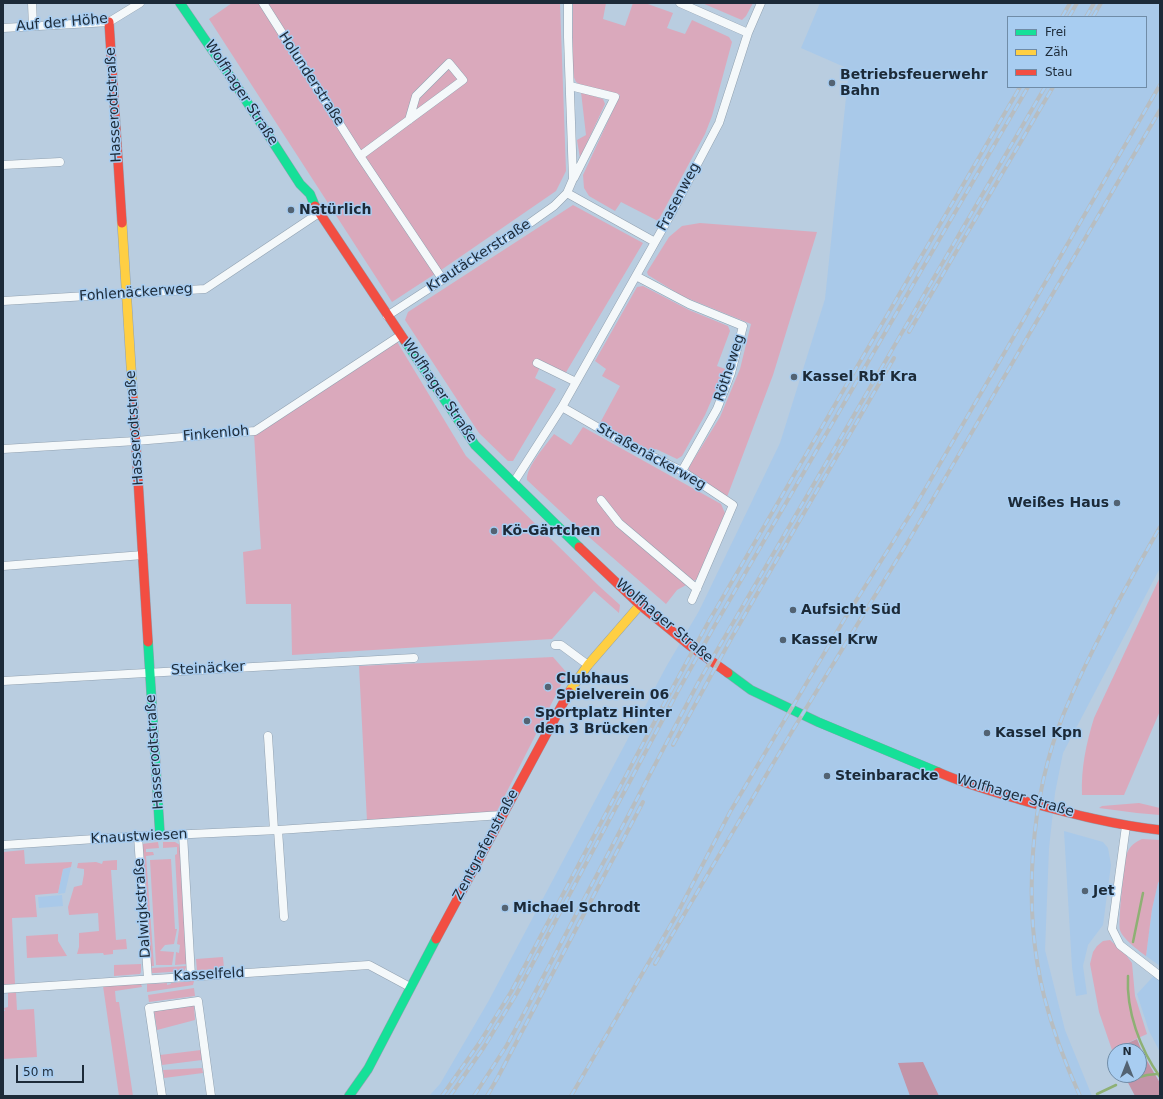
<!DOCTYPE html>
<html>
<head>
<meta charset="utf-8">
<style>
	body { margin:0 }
	#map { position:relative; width:1163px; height:1099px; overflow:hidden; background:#b9cde0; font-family:"DejaVu Sans",sans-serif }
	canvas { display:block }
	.frame { position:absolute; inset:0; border:4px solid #1c2a38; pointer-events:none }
	.legend { position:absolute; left:1007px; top:16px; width:140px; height:72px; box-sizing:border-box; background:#a8cdf1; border:1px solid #708ca7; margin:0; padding:5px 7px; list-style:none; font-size:12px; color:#1c2a38 }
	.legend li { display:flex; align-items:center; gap:8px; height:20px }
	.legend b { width:20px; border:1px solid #708ca7 }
	.north { position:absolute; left:1107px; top:1043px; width:40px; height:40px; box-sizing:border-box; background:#a8cdf1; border:1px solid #708ca7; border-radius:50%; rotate:0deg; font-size:11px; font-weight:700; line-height:16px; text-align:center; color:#1c2a38 }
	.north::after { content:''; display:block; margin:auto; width:14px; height:18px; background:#536373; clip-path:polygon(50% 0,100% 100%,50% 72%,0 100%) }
	.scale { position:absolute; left:16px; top:1065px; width:68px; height:18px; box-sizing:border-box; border:2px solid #1c2a38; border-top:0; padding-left:5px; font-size:12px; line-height:14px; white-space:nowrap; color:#1c2a38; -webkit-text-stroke:3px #a8cdf1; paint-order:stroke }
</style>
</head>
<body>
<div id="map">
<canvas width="1163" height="1099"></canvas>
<div class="frame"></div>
<ul class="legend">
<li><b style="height:5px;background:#16e098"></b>Frei</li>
<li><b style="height:5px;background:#ffcf43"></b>Zäh</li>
<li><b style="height:5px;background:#f24e42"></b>Stau</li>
</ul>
<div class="north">N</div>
<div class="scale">50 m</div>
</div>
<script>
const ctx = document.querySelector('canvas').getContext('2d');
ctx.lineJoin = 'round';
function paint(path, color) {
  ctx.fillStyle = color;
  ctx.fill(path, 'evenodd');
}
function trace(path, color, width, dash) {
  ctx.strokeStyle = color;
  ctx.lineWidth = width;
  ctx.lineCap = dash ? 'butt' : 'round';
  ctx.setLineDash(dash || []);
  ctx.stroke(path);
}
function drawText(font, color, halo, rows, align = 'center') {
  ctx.font = font + ' "DejaVu Sans",sans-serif';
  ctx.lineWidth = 3;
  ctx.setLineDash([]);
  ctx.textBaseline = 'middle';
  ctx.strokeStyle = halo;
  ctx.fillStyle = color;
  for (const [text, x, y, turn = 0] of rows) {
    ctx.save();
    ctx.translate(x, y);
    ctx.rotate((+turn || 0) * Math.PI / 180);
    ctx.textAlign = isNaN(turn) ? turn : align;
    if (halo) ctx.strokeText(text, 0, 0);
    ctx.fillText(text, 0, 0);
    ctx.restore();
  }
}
paint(new Path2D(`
	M820,3H1160V568L1063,753L1055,793L1049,848L1045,950L1065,1030L1092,1096H429L440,1084L488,1002L666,667L699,611L780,443L825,299L849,69L801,48ZM1008,17H1146V87H1008Z
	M1064,831L1103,842L1108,848L1111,865L1103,925L1088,945L1083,966L1087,994L1076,996L1072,967Z
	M71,867L65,893L58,894L63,869Z
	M1160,880V966L1146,956L1152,909L1158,883Z
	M62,895L63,906L39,908L38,897Z
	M1160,969V1052L1149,1031L1137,994Z`), '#a9c9e9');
paint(new Path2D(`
	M232,3H560L566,171L556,191L444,268L392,302L209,19Z
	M573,3H606L603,19L625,26L633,3H645L673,13L667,28L685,34L692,20L729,37L732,42L712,116L705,134L658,221L621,202L615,211L589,196L584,188L583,175L620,95L582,86L576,82L572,73Z
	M702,3H753L746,16L742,20L737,18Z
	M581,92L603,99L605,104L580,158L577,140L586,135Z
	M573,205L643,243L565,374L541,365L535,378L556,389L513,461H508L479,433L405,320L408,312Z
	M700,223L817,232L773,375L727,497L689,472V467L720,417L740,369L751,324L682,296L648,275L647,272L669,237L682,226Z
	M643,286L689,310L728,326L730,331L717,366L725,369L705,415L682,456L677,459L656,449L653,452L600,423L620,386L602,376L606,369L595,361L637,287Z
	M396,340L466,456L599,586L620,605L619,613L594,591L552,639L292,655L291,604H246L243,552L261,549L254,434Z
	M583,427L721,504L725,513L697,579L677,590L666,604L574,524L527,480C526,467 546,445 554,434L571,445Z
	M1160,577V711L1124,795H1082C1081,768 1086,744 1094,718Z
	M553,657L567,673L496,813L367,821L359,666Z
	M1139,803L1160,808V815L1137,813L1099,808L1102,806Z
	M1142,839L1160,840V880L1158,883L1152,909L1146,956C1139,951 1122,938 1120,930C1118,922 1124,862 1127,853C1130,846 1135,842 1142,839Z
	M158,842L159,848L146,849V852H153L154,855L146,856L154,966H150L142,844Z
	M163,842H175L180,845L187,964L175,965L176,952L179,953L180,945L177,944L179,929L175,855L177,854V847L163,848Z
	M24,850L25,864L72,862L71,867L63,869L58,893L35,895L37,917L12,918L15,984L4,985L3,852Z
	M171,859L175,929H177L174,944L165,945L160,951L174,952L172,965H156L150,860Z
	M117,860V870H111L116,940L126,939L127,949L113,950V954L104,955L103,953L77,954L79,947V933L99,931L98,913L69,915L68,907L74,887L82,885L84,874V869L77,868L78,863L96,862L102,864L103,861Z
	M58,934V941L67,956L27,958L26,936Z
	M1110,940L1126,955L1132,963L1135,996L1147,1034L1112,1050L1099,1012L1090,964L1093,952L1097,946L1103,941Z
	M223,957L224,969L197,970L196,959Z
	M141,964V972L140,974L114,976V965Z
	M187,966L184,971L155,973H152L151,968Z
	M194,981L193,985L147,992V984L167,983V985L171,984V983Z
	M141,984L142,987L115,991L116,1002H119L133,1096H119L103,986Z
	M194,988L195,996L149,1002L148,995Z
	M8,992H16L17,1010L34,1009L37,1057L3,1059V1011H5L4,1008L8,1007Z
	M194,1005L195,1020L157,1030L154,1011Z
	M201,1050L202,1060L162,1065L160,1055Z
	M202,1068L203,1073L164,1078L163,1070Z`), '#daa9bc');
paint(new Path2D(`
	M1137,1039L1143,1054L1160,1083V1096H1135L1124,1075H1139V1051H1115V1056L1112,1050Z
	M923,1062L939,1096H910L898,1063Z`), '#c394a8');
trace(new Path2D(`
	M1133,942L1143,893
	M1128,976C1126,1011 1140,1049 1160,1077
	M1125,1081L1147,1075L1157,1074
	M1097,1094L1116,1085`), '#8eb074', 2.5);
const street = new Path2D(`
	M32,3L33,26
	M263,3L360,156L443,280
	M680,3L748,33
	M3,28L109,22L140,3
	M570,86L615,97L574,178
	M360,156L463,80L449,63L416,96L409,120
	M3,165L60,162
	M567,193L655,242
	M636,276L689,304L743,326L731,373L717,409L682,471
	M3,301L205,289L319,213
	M387,316L530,223L554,206L567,193L573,179L568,37V3
	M537,363L576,382
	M562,407L623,442L682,471L733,505L692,600
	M3,449L136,441L255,431L401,335
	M514,482L562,407L672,212L719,123L748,33L761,3
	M601,500L619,523L697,589
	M3,566L143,555
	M555,645H561L588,665
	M3,681L414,658
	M268,736L274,830
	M1126,826L1112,929L1120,945L1160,976
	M278,830L284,917
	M183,834L191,976
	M138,836L148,979
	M3,845L126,837L278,830L502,815
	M3,989L369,965L410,987
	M162,1096L149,1008L198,1001L211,1096`);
const fast = new Path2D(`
	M180,3L236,85L300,184L310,194L315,206
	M405,341L475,445L579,547
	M148,642L160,835
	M728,673L751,690L818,722L938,772
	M349,1096L368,1069L436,939`);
const slow = new Path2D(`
	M122,223L133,398
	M569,692L588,665L640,605`);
const jam = new Path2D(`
	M109,22L122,223
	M315,206L405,341
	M133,398L148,642
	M579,547L640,605L689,645L728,673
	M938,772C967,785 998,793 1028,802C1072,814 1115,825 1160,830
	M436,939L569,692`);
trace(street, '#91a1b0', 9);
trace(fast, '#91a1b0', 10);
trace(slow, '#91a1b0', 10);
trace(jam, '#91a1b0', 10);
trace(street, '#f4f8fa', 8);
trace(fast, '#16e098', 9);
trace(slow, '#ffcf43', 9);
trace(jam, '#f24e42', 9);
const rail = new Path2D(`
	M1062,17L1070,3
	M1069,17L1077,3
	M1086,17L1094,3
	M1093,17L1101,3
	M909,332L1053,87
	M673,745L732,637L894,358
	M655,964L791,733L909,540L1160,110
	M442,1096L480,1042L511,992L672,689L709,621L1020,87
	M450,1096L484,1047L517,993L678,691L715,625L1028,87
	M474,1096L507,1045L530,1002L698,683L1045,87
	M487,1096L498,1077L643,802
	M571,1096L677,914L730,812L844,620L913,510L1160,85
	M1080,1096C1065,1063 1053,1031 1044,996C1022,908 1030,796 1064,713C1091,648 1126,587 1160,527`);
trace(rail, '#b7bdc1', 4);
trace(rail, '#a8cdf1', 2.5, [8]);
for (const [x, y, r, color] of [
	[832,83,4,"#536373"],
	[291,210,4,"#536373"],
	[794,377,4,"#536373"],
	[1117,503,4,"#536373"],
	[494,531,4,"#536373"],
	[793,610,4,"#536373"],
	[783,640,4,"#536373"],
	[548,687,4,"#536373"],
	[527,721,4,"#536373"],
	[987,733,4,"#536373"],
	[827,776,4,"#536373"],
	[1085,891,4,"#536373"],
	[505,908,4,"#536373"]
]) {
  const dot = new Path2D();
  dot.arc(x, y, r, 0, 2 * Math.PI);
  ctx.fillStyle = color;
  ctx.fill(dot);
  trace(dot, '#a8cdf1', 1.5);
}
drawText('14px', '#1c2a38', '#a8cdf1', [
	["Auf der Höhe",62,23,-5],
	["Holunderstraße",311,79,57],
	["Wolfhager Straße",241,93,57],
	["Hasserodtstraße",114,105,-93],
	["Frasenweg",679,197,-62],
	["Krautäckerstraße",479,256,-33],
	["Fohlenäckerweg",136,293,-4],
	["Rötheweg",730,368,-72],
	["Wolfhager Straße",439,391,56],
	["Hasserodtstraße",135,428,-94],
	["Finkenloh",216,434,-5],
	["Straßenäckerweg",651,457,29],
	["Wolfhager Straße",664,621,40],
	["Steinäcker",208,669,-3],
	["Hasserodtstraße",155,752,-94],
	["Wolfhager Straße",1015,796,16],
	["Knaustwiesen",139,837,-3],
	["Zentgrafenstraße",486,845,-62],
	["Dalwigkstraße",143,908,-94],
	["Kasselfeld",209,975,-3]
]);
drawText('bold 14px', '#1c2a38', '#a8cdf1', [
	["Betriebsfeuerwehr",840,75],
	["Bahn",840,91],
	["Natürlich",299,210],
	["Kassel Rbf Kra",802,377],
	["Weißes Haus",1109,503,"right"],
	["Kö-Gärtchen",502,531],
	["Aufsicht Süd",801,610],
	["Kassel Krw",791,640],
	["Clubhaus",556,679],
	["Spielverein 06",556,695],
	["Sportplatz Hinter",535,713],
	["den 3 Brücken",535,729],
	["Kassel Kpn",995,733],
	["Steinbaracke",835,776],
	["Jet",1093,891],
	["Michael Schrodt",513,908]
], 'left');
</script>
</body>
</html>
